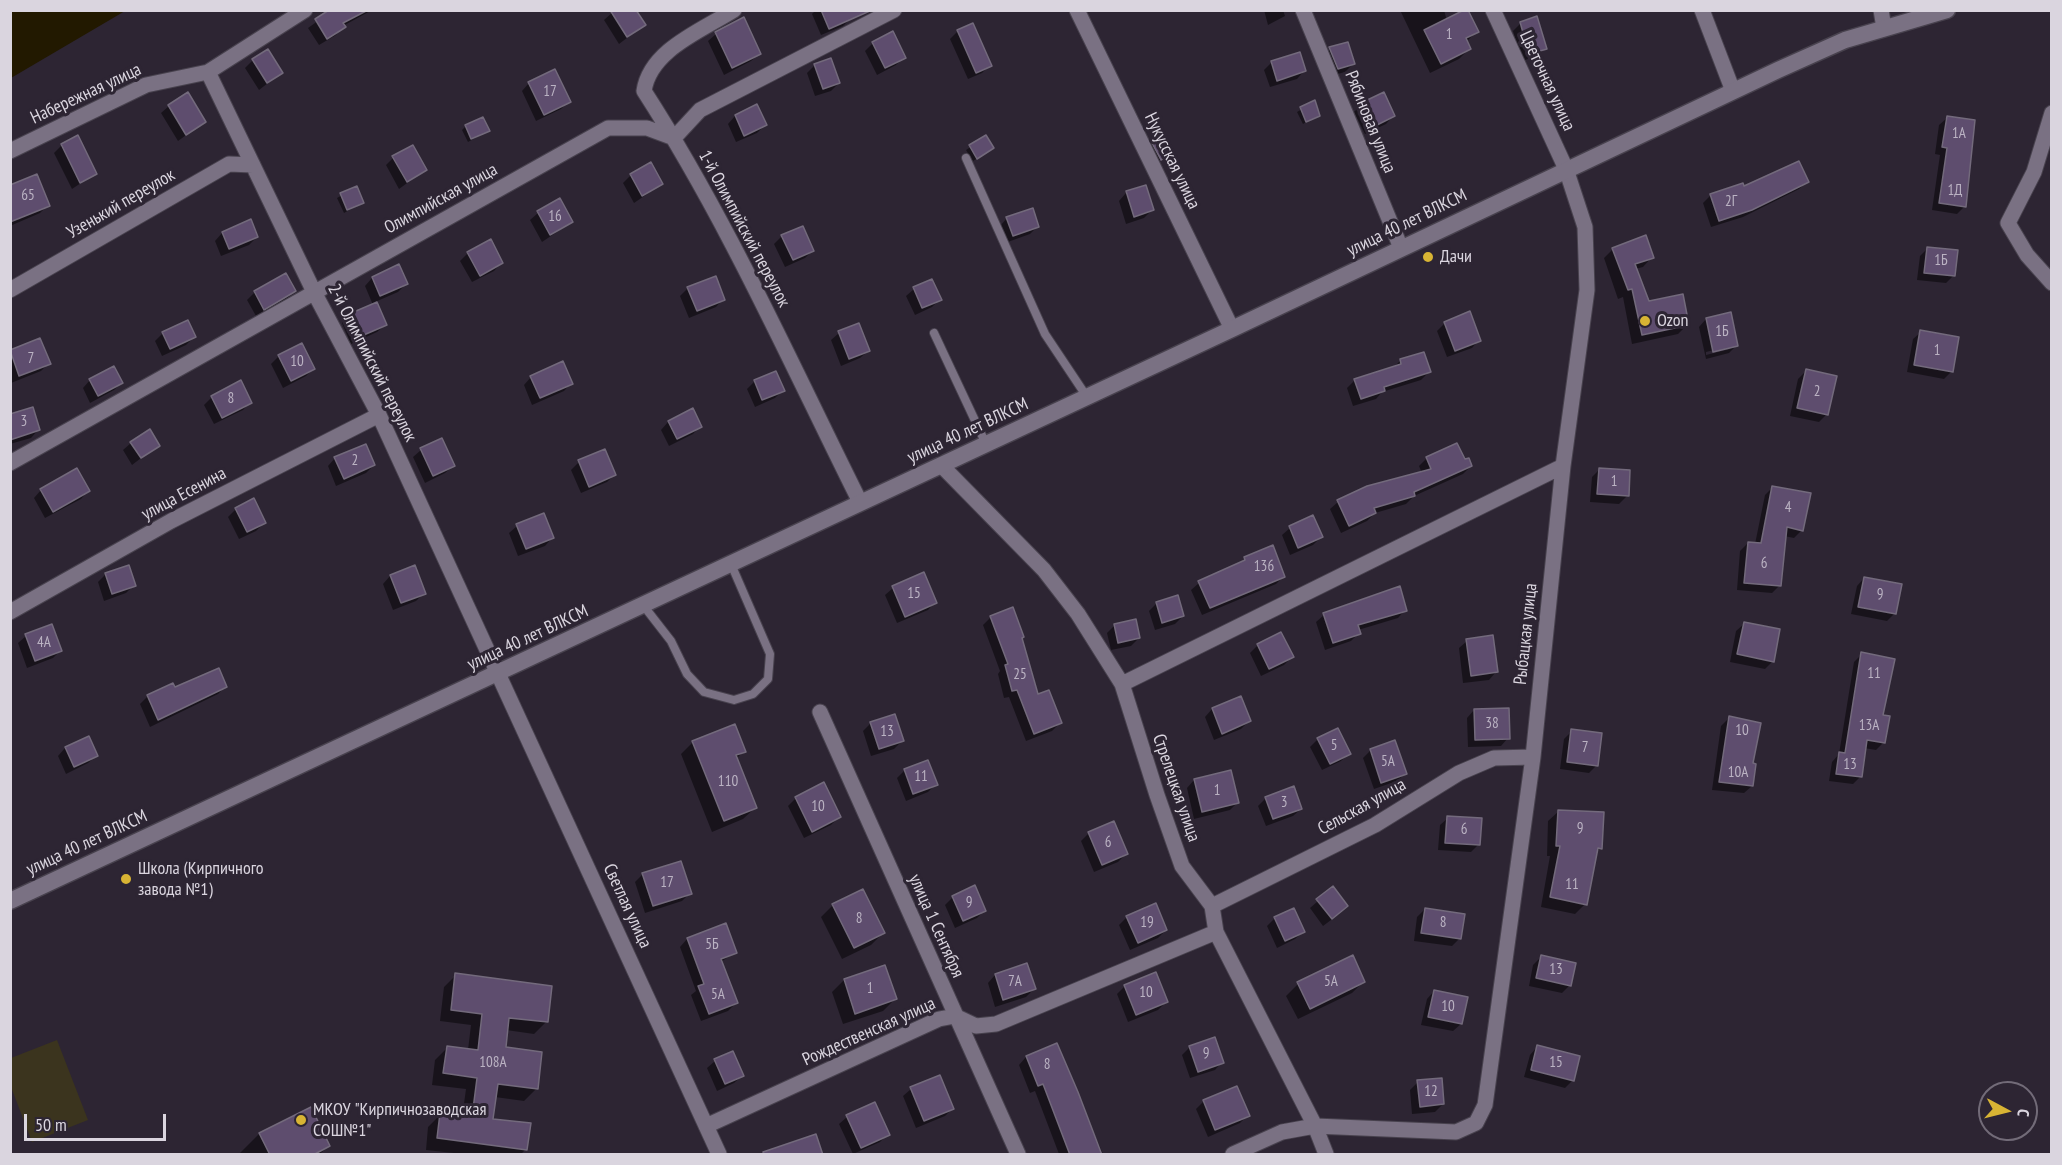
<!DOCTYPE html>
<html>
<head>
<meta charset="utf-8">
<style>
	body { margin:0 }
	#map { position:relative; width:2062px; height:1165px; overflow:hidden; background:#2d2533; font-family:"PT Sans Narrow",sans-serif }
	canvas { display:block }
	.frame { position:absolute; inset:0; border:12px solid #dad5df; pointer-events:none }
	.north { position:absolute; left:1978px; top:1081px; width:60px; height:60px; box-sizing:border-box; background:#2d2533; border:2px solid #726b78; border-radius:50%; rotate:97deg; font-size:16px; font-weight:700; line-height:24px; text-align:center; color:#dad5df }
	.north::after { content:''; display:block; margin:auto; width:21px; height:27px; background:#d8b434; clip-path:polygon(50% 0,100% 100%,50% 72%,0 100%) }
	.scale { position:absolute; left:24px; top:1114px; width:142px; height:27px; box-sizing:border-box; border:3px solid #dad5df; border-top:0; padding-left:8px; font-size:18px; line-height:21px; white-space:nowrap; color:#dad5df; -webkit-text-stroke:4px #2d2533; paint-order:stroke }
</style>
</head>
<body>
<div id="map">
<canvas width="2062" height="1165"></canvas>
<div class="frame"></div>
<div class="north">С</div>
<div class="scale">50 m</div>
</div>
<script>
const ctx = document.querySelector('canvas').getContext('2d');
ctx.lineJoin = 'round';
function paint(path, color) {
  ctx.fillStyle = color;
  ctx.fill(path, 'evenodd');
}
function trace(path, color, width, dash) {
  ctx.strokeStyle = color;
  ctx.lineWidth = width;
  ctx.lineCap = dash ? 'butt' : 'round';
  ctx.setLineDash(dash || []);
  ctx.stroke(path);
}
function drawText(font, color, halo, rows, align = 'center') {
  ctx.font = font + ' "PT Sans Narrow",sans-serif';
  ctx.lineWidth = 6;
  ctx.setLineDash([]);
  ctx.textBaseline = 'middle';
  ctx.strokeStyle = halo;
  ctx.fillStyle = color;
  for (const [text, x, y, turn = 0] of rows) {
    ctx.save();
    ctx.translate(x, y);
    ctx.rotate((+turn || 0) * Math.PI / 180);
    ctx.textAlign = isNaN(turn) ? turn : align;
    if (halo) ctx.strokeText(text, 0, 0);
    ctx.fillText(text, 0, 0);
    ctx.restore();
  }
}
paint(new Path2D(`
	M57,1040L88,1120L32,1142L11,1087V1058Z`), '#3b341e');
paint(new Path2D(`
	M11,10H125V11L11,78Z`), '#221900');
paint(new Path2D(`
	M333,10H372L343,26L336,35L319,45L308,28Z
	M615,10L644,25L619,44L604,20Z
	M816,10H848L851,18L843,26L821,35L812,14Z
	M1264,10H1283L1285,16L1268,25Z
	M1400,10H1444L1447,21L1477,31L1466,42L1469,49L1459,59L1430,73Z
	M1521,23L1545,48L1537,56L1522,61L1513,31Z
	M958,31L990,65L982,73L968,79L950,39Z
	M716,34L759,54L751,61L724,75L708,41Z
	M873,43L904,57L896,65L877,75L865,51Z
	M1330,49L1353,64L1345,72L1330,76L1322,56Z
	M253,60L281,73L259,90L245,68Z
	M1272,62L1304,71L1297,79L1270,87L1264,70Z
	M815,65L839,83L831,91L815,96L807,73Z
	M529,83L569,101L561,109L536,121L522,91Z
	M1314,102L1318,115L1303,124L1297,112Z
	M1362,104L1393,116L1386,124L1365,134L1354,112Z
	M169,106L204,122L178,141L161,113Z
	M735,116L765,125L757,133L736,142L728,124Z
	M1947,118L1965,206L1957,214L1932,210L1940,155L1935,154L1939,125Z
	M466,126L488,131L468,142L462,130Z
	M986,137L989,151L973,161L966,150Z
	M1153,144L1172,152L1157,162L1150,147Z
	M62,145L96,173L72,189L54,153Z
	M393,158L425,170L399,189L386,165Z
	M631,175L662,184L634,203L623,183Z
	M1807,182L1799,189L1743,217L1711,227L1703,203L1711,195L1743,188Z
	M10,187L48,205L40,213L10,226Z
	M356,187L363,202L344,213L337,198Z
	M1145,187L1152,210L1144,218L1126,224L1119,201L1126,193Z
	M538,213L572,222L542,242L530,220Z
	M1007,218L1038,226L1030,234L1005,243L1000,226Z
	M222,233L257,237L249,245L221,256L215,241Z
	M782,236L812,251L805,258L785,267L774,244Z
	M1928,248L1953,276L1946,283L1917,280L1920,256Z
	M1613,249L1652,257L1643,267L1635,269L1648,303L1687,325L1678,334L1632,344L1623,297L1618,299L1604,258Z
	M468,253L501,263L494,271L472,282L460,261Z
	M286,275L294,291L287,299L256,316L247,300L255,292Z
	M372,278L406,284L398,292L375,302L385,325L377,332L351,344L342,323L350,315L373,305L365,286Z
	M688,288L723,299L716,307L689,318L680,296Z
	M914,289L940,299L932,307L915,315L906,296Z
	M1706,319L1737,345L1729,353L1706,359L1699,327ZM1730,346V349L1706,355V352Z
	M1445,323L1479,340L1472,348L1447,357L1437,331Z
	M1921,332L1952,371L1944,379L1907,372L1913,339Z
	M163,333L194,337L186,345L162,356L155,341Z
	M839,333L868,351L860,358L841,366L831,340Z
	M40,340L49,363L41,371L11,383L10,351Z
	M301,345L314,368L306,376L283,388L271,364L279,356Z
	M1401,360L1429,372L1421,380L1382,392L1376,399L1353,406L1347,388L1355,380L1393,368Z
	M1806,371L1827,414L1819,422L1790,416L1798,379Z
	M531,377L571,383L564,391L532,405L524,385Z
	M90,380L121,383L114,390L90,403L83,388Z
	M755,381L783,390L775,398L755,407L747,389Z
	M212,397L250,402L243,410L214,424L204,405Z
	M693,410L700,426L693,434L669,446L661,430L668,422Z
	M10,416L38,430L31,438L10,444Z
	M441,440L453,466L445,473L425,483L413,457L421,450Z
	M131,443L158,445L132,465L123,450Z
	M335,458L374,465L366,473L336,486L328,466Z
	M1427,458L1464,461L1471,466L1463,474L1414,496L1406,504L1375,513L1367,521L1341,533L1330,509L1338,502L1422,473L1419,466Z
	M579,462L614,475L607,482L581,493L571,470Z
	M1600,469L1627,496L1619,504L1590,502L1592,477Z
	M1773,487L1802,530L1794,538L1784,536L1779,586L1772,593L1737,590L1740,551L1748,543L1755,544L1765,495Z
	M41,490L88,491L81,499L45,518L34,498Z
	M236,509L264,523L256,531L239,539L228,517Z
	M1312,517L1321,537L1313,545L1290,555L1282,535L1290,528Z
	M517,526L552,538L545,546L518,556L509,533Z
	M1272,547L1284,576L1276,584L1202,615L1191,590L1199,583Z
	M106,574L134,585L126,593L104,601L98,582Z
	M390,576L424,593L416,601L393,610L383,584Z
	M1864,578L1895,613L1887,621L1851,614L1857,586Z
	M893,588L935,602L928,610L897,623L885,595Z
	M1157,603L1183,616L1175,624L1155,630L1149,611Z
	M1012,609L1037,696L1060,723L1052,731L1026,741L1009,697L1004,698L998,674L1000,671L983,625L990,618Z
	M1405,610L1398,618L1358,630L1359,633L1351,641L1325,650L1316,622L1324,615Z
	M1744,624L1773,661L1765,669L1730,662L1736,631Z
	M1115,625L1139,638L1131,646L1111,650L1107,633Z
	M51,626L61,650L53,658L27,668L18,643L26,636Z
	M1467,641L1496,672L1489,680L1463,683L1459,648Z
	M1258,645L1292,657L1284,665L1261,676L1250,653Z
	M1862,654L1881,716L1884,742L1876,750L1864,748L1860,777L1853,784L1829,781L1832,762L1839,754L1854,662Z
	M225,687L218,694L150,727L140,704L148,696L175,689Z
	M1240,698L1249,721L1241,729L1214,740L1205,717L1212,709Z
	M1474,710L1508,738L1501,746L1468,747L1467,718Z
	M1729,718L1751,765L1752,786L1744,793L1712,790L1721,726Z
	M871,723L902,741L894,749L871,756L863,731Z
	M1572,731L1597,765L1589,773L1560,769L1564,739Z
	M88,738L96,756L88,763L66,774L58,756L65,748Z
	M1318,739L1349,753L1341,761L1322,770L1310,747Z
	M693,742L744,751L736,759L755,808L743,819L712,832L681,754Z
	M1371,750L1405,774L1397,781L1374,789L1363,758Z
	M905,770L936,784L928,792L906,801L897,778Z
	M1194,780L1238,802L1230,810L1194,819L1187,788Z
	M796,798L839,817L831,825L804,838L788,806Z
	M1266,798L1301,809L1293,816L1266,826L1258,806Z
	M1559,811L1600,848L1596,853L1585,904L1575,914L1541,907L1550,856H1547L1548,821Z
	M1448,818L1479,844L1471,852L1438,850L1440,825Z
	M1089,833L1126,854L1118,862L1094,872L1081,841Z
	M643,874L690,893L682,901L645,913L635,882Z
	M1333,888L1339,914L1323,926L1310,908Z
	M953,897L985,910L977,918L955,928L945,905Z
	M833,905L883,933L871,945L842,959L821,917Z
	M1425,909L1459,939L1452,946L1414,941L1417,917Z
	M1127,917L1166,930L1158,938L1130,950L1119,925Z
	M1275,918L1303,932L1295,939L1277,948L1267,926Z
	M725,925L735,952L721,962L736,1003L728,1011L701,1021L691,995L696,991L680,947L687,939Z
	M1541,957L1570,985L1562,993L1529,986L1533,965Z
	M456,975L546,1022L534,1034L506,1030L504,1049L536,1089L524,1101L495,1097L492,1120L526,1149L521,1154H463L426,1150L428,1127L440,1115L462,1118L466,1089L432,1085L435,1060L447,1048L468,1050L471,1025L440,1021L444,987Z
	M995,975L1034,989L1026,997L995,1007L988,983Z
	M844,980L895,999L883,1011L843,1024L832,992Z
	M1364,981L1352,993L1298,1019L1286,996L1298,984Z
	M1125,986L1166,1002L1158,1010L1128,1022L1117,994Z
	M1434,991L1461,1024L1453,1031L1421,1025L1427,999Z
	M1056,1045L1103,1154H1059L1035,1091L1030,1093L1019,1065L1026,1057Z
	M1190,1047L1222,1062L1215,1070L1190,1078L1182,1055Z
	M1537,1047L1573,1080L1565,1088L1524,1077L1530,1055Z
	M715,1061L742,1076L734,1083L717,1091L707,1068Z
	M1418,1082L1443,1104L1435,1112L1412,1114L1410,1090Z
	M911,1089L952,1109L945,1116L916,1128L903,1096Z
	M1204,1101L1248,1115L1240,1123L1208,1137L1196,1109Z
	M847,1117L888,1134L880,1142L853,1154L839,1124Z
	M259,1134L328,1146L320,1154H239Z`), '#0007');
const building = new Path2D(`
	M329,10H368L343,23L346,27L327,39L315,19Z
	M610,10H636L646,25L627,37Z
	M821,10H872L829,29Z
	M1464,10H1468L1479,32L1466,38L1471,49L1441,64L1424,30Z
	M1537,16L1547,49L1529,54L1520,22Z
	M744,17L761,54L732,68L715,32Z
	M973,23L992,66L976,73L957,30Z
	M893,31L906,58L885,68L872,42Z
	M1348,42L1355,64L1338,69L1329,47Z
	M268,49L283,73L267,83L252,59Z
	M1300,52L1306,71L1277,81L1271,61Z
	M831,58L840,83L823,89L814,64Z
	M555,69L571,102L544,115L528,82Z
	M188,92L206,122L186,135L168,105Z
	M1384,92L1395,116L1373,127L1361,103Z
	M1315,100L1320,116L1306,122L1300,107Z
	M757,104L767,125L744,136L735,115Z
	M1947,116L1975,120L1966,207L1939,203L1947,148L1942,147Z
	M483,117L490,131L471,139L465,125Z
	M78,135L97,174L80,183L61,144Z
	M986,135L994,148L977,159L969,145Z
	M1165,136L1174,152L1161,160L1152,143Z
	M413,145L427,170L407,182L392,156Z
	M1799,161L1809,182L1752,210L1719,221L1710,194L1743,183L1744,186Z
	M651,162L663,184L642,196L630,174Z
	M37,174L50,206L10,222V185Z
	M1146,185L1154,210L1134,217L1126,191Z
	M357,186L364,203L347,210L340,193Z
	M560,198L573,222L550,235L537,211Z
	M1033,208L1039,227L1013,236L1006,217Z
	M251,219L258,237L229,249L222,232Z
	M803,226L814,251L793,260L781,235Z
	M1646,235L1654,258L1635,264L1649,301L1683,294L1689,325L1642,335L1632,289L1628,290L1612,248Z
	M491,239L503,263L480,276L467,252Z
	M1927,247L1958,250L1955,276L1924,273Z
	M399,264L408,284L380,296L372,277Z
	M286,273L296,291L264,310L254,291Z
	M716,276L725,300L697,311L687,287Z
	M932,279L942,300L922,308L913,287Z
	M377,302L387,325L359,337L349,314Z
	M1470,311L1481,341L1455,351L1444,322Z
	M1731,312L1738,346L1713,352L1706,318Z
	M188,320L196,337L170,349L162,332Z
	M859,323L870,351L849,359L838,331Z
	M1920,330L1959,337L1953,372L1914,365Z
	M40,338L51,364L19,376L10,350Z
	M302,343L315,369L291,381L278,355Z
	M1424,352L1431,372L1384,387L1385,391L1361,399L1354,379L1401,364L1400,359Z
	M563,361L573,384L540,398L530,376Z
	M114,366L123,383L98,396L89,379Z
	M1806,369L1837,376L1828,415L1797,408Z
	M776,371L785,391L762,400L754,380Z
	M241,380L252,403L222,418L211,396Z
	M33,407L40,430L10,440V414Z
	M693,408L702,427L677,439L668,421Z
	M150,429L160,446L141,458L130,442Z
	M442,438L455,466L433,476L420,448Z
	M1457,443L1465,459L1469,458L1472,466L1414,492L1415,496L1374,508L1376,513L1349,526L1337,500L1367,486L1431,469L1426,457Z
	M366,444L375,465L344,479L334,457Z
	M605,449L616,475L589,487L578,460Z
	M77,468L90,491L53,512L40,489Z
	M1599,468L1630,470L1629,496L1597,494Z
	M1772,486L1811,493L1803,531L1787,527L1781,586L1744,583L1748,542L1761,543Z
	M254,498L266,523L247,532L235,508Z
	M544,513L554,538L526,549L516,524Z
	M1313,515L1323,537L1298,548L1289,526Z
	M1273,545L1285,577L1210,608L1198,581L1245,560L1244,557Z
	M129,565L136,586L112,594L105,573Z
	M415,565L426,594L401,603L390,575Z
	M924,572L937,603L905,617L892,586Z
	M1864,577L1902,584L1896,614L1858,607Z
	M1400,586L1407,611L1358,625L1361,634L1333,643L1323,613Z
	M1178,595L1184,616L1162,623L1156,602Z
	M1013,607L1024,637L1022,638L1038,694L1049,690L1062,723L1034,734L1017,690L1012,691L1005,665L1008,664L990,616Z
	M1136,619L1140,638L1118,643L1114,624Z
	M1744,622L1780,629L1774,662L1737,654Z
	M52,624L62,651L35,661L25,634Z
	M1281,632L1294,657L1269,669L1257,644Z
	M1493,635L1498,672L1471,676L1466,639Z
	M1861,652L1895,659L1883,715L1890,716L1885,743L1867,740L1862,777L1836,774L1839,752L1845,753Z
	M219,668L227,687L158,720L147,695L173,683L175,687Z
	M1241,696L1251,721L1222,734L1212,708Z
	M1509,708L1510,739L1475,740L1474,709Z
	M895,714L904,741L879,749L870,722Z
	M1729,716L1761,723L1753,763L1756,764L1753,786L1719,782Z
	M735,724L746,752L736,755L757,808L724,821L692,741Z
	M1338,728L1351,754L1330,764L1317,738Z
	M1571,729L1602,733L1598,766L1567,762Z
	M89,736L98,756L74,767L65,747Z
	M1395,740L1407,774L1381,783L1370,749Z
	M928,760L938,785L913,794L904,769Z
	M1231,770L1239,803L1202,812L1194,779Z
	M824,782L841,817L812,832L795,797Z
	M1294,786L1302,809L1273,819L1265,797Z
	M1558,810L1604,812L1602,849L1598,848L1587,905L1550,897L1560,846H1556Z
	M1447,816L1482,818L1480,845L1445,843Z
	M1114,821L1128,854L1102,865L1088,832Z
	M681,861L692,894L653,906L642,873Z
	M975,885L986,911L963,921L952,896Z
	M1333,886L1348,906L1332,919L1316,899Z
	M863,889L885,933L854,948L832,904Z
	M1156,903L1167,930L1138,943L1126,916Z
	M1294,908L1305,932L1285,941L1274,917Z
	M1425,908L1465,914L1461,939L1421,933Z
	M726,923L737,953L721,959L738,1003L709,1014L698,986L704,984L687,938Z
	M1353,955L1365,982L1310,1009L1297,982Z
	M1541,955L1576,963L1571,986L1536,978Z
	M1027,963L1036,989L1003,1000L995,974Z
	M885,965L897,999L855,1014L844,979Z
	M1156,972L1168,1002L1136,1015L1124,985Z
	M455,973L552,986L548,1022L509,1018L506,1047L542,1052L538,1089L498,1084L493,1119L531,1123L527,1150L437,1138L440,1113L472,1117L477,1078L443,1073L447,1046L478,1050L482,1014L451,1010Z
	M1434,990L1468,997L1462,1024L1428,1017Z
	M1215,1037L1224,1063L1198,1072L1189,1046Z
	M1057,1043L1078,1092L1102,1155H1070L1043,1084L1038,1086L1026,1056Z
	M1537,1045L1580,1056L1574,1081L1531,1070Z
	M733,1051L744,1076L725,1084L714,1059Z
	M940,1075L954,1109L924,1121L910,1087Z
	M1442,1078L1444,1104L1420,1107L1417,1080Z
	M1237,1086L1250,1116L1215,1130L1203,1100Z
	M875,1102L890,1135L861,1148L846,1115Z
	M311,1107L330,1146L313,1155H270L259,1133Z
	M816,1134L823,1155H764L763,1152Z`);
paint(building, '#5e4d6e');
trace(building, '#736a7c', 1.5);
const service = new Path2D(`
	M966,158L1045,334L1087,397
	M934,333L986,444
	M643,605L671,641L687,674L704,692L734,700L753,694L768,679L770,654L731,564`);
const minor = new Path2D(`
	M734,10C701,31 650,50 644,91C728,221 791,364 860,502
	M1077,10L1232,329
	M1303,10L1401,248
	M1702,10L1733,91
	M1881,10L1884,28
	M208,72L314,292L379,415L719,1154
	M2052,113L2034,172L2008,223L2027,255L2052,283
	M10,151L146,85L208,72L305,10
	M10,290L229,164L253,165
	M10,463L608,128H647L674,138L700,110L894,10
	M941,465L1044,570L1078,614L1122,684L1157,795L1182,866L1212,906L1216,932L1315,1126L1326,1154
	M10,612L171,521L379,415
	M1122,684L1563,466
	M820,712L1018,1154
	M1212,906L1375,825L1459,773L1494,758L1533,757
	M706,1126L939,1019L955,1016L976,1026L996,1024L1216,932
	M1233,1154L1282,1132L1315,1126L1456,1132L1476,1123L1485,1105L1533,757L1563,466L1587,290L1585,227L1566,169L1493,10`);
const tertiary = new Path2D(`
	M10,901L1232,329L1778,70L1845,40L1947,10`);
trace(service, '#48424e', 10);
trace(minor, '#48424e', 17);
trace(tertiary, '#48424e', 19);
trace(service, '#7a7183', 8);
trace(minor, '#7a7183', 15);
trace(tertiary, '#7a7183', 16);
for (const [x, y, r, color] of [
	[1428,257,6,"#d8b434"],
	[1645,321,6,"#d8b434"],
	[126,879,6,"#d8b434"],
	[301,1120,6,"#d8b434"]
]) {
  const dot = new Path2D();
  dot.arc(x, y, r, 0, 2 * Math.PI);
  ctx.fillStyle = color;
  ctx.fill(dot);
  trace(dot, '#2d2533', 2);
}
drawText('15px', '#bbb3c3', null, [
	["1",1449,35],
	["17",550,92],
	["1А",1959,134],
	["1Д",1955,191],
	["65",28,196],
	["2Г",1731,202],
	["16",555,217],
	["1Б",1941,261],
	["1Б",1722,332],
	["1",1937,351],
	["7",31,359],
	["10",297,362],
	["2",1817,392],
	["8",231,399],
	["3",24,422],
	["2",355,461],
	["1",1614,482],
	["4",1788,508],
	["6",1764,564],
	["136",1264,567],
	["15",914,594],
	["9",1880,595],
	["4А",44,643],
	["11",1874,674],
	["25",1020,675],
	["38",1492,724],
	["13А",1869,726],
	["10",1742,731],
	["13",887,732],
	["5",1334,746],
	["7",1585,748],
	["5А",1388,762],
	["13",1850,765],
	["10А",1738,773],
	["11",921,777],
	["110",728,782],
	["1",1217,791],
	["3",1284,803],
	["10",818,807],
	["9",1580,829],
	["6",1464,830],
	["6",1108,843],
	["17",667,883],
	["11",1572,885],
	["9",969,903],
	["8",859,919],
	["19",1147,923],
	["8",1443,923],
	["5Б",712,945],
	["13",1556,970],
	["7А",1015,982],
	["5А",1331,982],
	["1",870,989],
	["10",1146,993],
	["5А",718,995],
	["10",1448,1007],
	["9",1206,1054],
	["108А",493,1063],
	["15",1556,1063],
	["8",1047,1065],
	["12",1431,1092]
]);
drawText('18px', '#dad5df', '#2d2533', [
	["Цветочная улица",1547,81,65],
	["Набережная улица",86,94,-25],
	["Рябиновая улица",1370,122,68],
	["Нукусская улица",1172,161,64],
	["Олимпийская улица",441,199,-29],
	["Узенький переулок",121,204,-30],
	["улица 40 лет ВЛКСМ",1407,223,-26],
	["1-й Олимпийский переулок",744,229,62],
	["2-й Олимпийский переулок",372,363,63],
	["улица 40 лет ВЛКСМ",968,431,-25],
	["улица Есенина",184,494,-28],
	["Рыбацкая улица",1526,634,-84],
	["улица 40 лет ВЛКСМ",528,638,-25],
	["Стрелецкая улица",1176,788,71],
	["Сельская улица",1362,807,-29],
	["улица 40 лет ВЛКСМ",87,843,-25],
	["Светлая улица",627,906,65],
	["улица 1 Сентября",936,926,66],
	["Рождественская улица",869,1032,-24]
]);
drawText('18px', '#dad5df', '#2d2533', [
	["Дачи",1440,257],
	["Ozon",1657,321],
	["Школа (Кирпичного",138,869],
	["завода №1)",138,890],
	["МКОУ \"Кирпичнозаводская",313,1110],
	["СОШ№1\"",313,1131]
], 'left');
</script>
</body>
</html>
